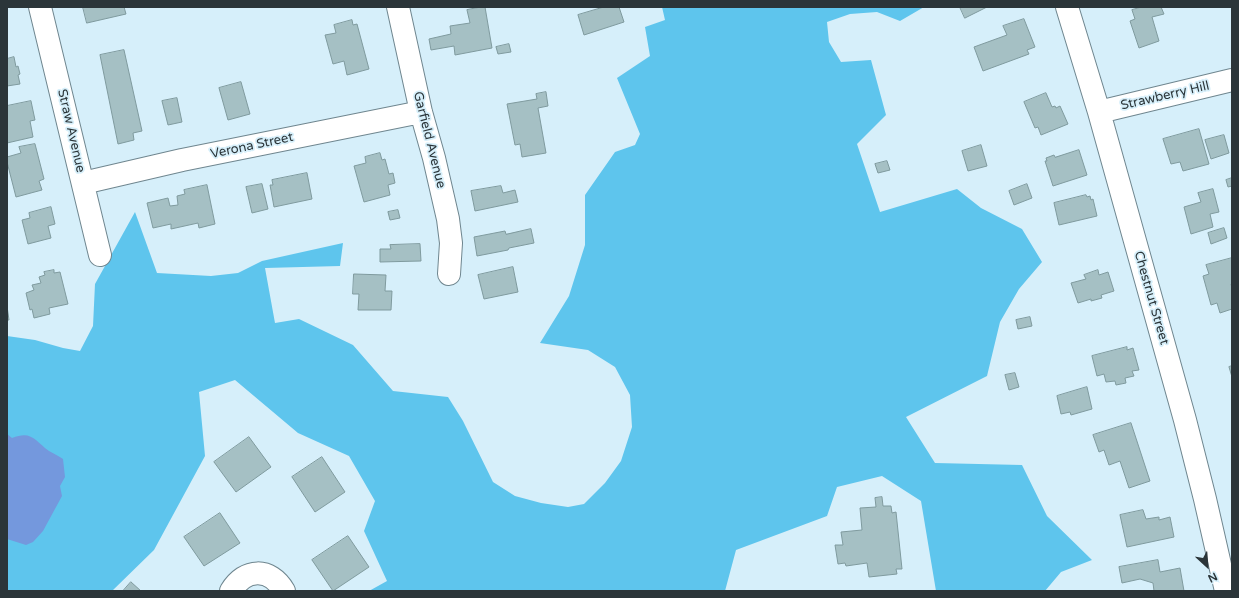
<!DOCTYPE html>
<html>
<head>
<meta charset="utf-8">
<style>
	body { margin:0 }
	#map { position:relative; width:1239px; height:598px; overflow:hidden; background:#d6effa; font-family:"Varela Round",sans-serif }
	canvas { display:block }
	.frame { position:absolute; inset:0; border:8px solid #2b3539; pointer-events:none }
	.north { position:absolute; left:1187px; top:546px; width:40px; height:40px; -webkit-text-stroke:3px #d6effa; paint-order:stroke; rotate:154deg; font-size:11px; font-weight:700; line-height:16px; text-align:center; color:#2b3539 }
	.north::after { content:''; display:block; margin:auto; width:14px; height:18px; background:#2b3539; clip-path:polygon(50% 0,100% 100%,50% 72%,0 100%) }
</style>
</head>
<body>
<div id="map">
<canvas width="1239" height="598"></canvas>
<div class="frame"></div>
<div class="north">N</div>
</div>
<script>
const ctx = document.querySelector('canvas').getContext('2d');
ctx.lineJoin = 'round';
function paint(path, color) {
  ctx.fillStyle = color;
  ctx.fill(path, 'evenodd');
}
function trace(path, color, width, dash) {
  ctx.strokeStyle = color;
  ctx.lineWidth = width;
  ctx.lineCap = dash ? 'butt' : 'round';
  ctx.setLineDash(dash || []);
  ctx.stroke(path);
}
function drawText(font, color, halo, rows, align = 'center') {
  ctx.font = font + ' "Varela Round",sans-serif';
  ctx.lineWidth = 3.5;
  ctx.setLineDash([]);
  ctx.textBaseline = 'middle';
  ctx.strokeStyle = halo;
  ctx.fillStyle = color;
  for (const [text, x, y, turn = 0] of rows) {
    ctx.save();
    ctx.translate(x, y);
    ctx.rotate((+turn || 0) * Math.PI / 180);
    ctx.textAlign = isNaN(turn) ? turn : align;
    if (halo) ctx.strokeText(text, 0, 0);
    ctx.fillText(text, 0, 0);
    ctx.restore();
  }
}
paint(new Path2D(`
	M662,7H924L900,21L877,12L850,14L827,22L829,42L841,62L871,60L886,115L857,144L880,212L957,189L981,208L1022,229L1042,262L1019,289L1000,322L987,376L906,417L935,463L1022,465L1047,516L1092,560L1061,572L1045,591H936L921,501L882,476L837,487L827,516L736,550L725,591H369L387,581L364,531L375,501L349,456L298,433L235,380L199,392L205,456L154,550L112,591H7V336L35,340L63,348L80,351L93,326L95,284L135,212L157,273L211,276L238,273L262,261L343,243L340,266L265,268L275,323L299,319L353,345L393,391L448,397L463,421L493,482L515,496L541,503L568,507L584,504L605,483L621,461L632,427L630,395L615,367L588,350L540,343L569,296L585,245V195L615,152L635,145L640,134L617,78L650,56L645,27L665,20Z`), '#5ec5ed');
paint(new Path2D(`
	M7,434L12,438C32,430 35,441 49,451C54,454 59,456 63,459L65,477L60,486L62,496L43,531L33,542L26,545L7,539Z`), '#7498dd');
const building = new Path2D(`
	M83,7H124L126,14L87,23Z
	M481,7H485L492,48L455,55L454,46L431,50L429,39L451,34L450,26L470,23L467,10Z
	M604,7H619L624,22L584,35L578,15Z
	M960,7H987L965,18Z
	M1142,7H1161L1164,14L1152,17L1159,41L1139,48L1130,21L1135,19L1132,10Z
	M1024,19L1035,47L1027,50L1029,54L983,71L974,47L1007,35L1003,26Z
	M352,20L353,25L357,24L369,69L347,75L344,61L333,64L325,35L336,33L334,25Z
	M509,44L511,52L498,54L496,47Z
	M124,50L142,131L133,133L134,140L118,144L100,55Z
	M14,57L16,67L18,66L20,74L18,75L20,84L7,86V59Z
	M241,82L250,114L228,120L219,88Z
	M546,92L548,106L538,108L546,153L522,157L520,144L515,145L507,104L537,99L536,94Z
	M1046,93L1052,107L1055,106L1056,108L1060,106L1068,124L1041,135L1038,127L1035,128L1024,102Z
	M177,98L182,122L168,125L162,101Z
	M31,101L35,120L30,121L33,137L7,143V106Z
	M1199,129L1209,164L1183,171L1180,162L1171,164L1163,139Z
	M1224,135L1229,153L1211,159L1205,140Z
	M35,144L44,179L39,181L42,190L16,197L7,162V157L21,153L19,147Z
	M981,145L987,166L968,171L962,151Z
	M1079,150L1087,175L1053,186L1045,161H1047L1046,158L1054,155L1055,157Z
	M380,153L382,160L385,159L389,174L393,173L395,183L388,185L390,195L364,202L354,166L366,163L365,157Z
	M887,161L890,170L878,173L875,164Z
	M307,173L312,199L274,207L270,185H273L272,180Z
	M1232,178V186L1228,187L1226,180Z
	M262,184L268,209L252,213L246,187Z
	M1027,184L1032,198L1014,205L1009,191Z
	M207,185L215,224L199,228L198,223L171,229V224L153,228L147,203L168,198L170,206L178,205L177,196L185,194L184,190Z
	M501,186L503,193L515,190L518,202L475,211L471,191Z
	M1213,189L1219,212L1210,214L1213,227L1191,234L1184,207L1201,202L1198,193Z
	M1086,195L1087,197L1090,196L1091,200L1093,199L1097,216L1059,225L1054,203Z
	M51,207L55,224L48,226L51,238L28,244L22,220L30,218L29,213Z
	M398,210L400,218L390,220L388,212Z
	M1224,228L1227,238L1211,244L1208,233Z
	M531,229L534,243L509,248L508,250L477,256L474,237L505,231L506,234Z
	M420,244L421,261L380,262V249H391L390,245Z
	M1232,258V284H1231L1232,288V309L1220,313L1217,303L1211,305L1203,276L1209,274L1206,265Z
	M513,267L518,292L484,299L478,275Z
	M54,270V273L60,272L68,304L49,308L50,314L34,318L32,309L30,310L26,293L34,290L32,285L41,283L39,277L45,275L44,272Z
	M1098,270L1099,275L1108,272L1114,291L1101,295L1102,298L1091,301V299L1078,303L1071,283L1086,279L1084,275Z
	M354,274L386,275L385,291H392L391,310H358L359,294H353Z
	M7,306L9,320H7Z
	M1030,317L1032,326L1018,329L1016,320Z
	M1127,347V350L1133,348L1139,370L1132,371L1134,376L1125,378L1126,383L1116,385L1115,381L1106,382L1104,374L1097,376L1092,356Z
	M1232,366V377L1229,367Z
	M1015,373L1019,387L1009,390L1005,375Z
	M1087,387L1092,409L1071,415L1070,412L1061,414L1057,396Z
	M1131,423L1150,481L1129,488L1120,461L1109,465L1104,450L1099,452L1093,435Z
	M249,437L271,467L236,492L214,462Z
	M322,457L345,492L315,512L292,477Z
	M882,497L883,506H891L892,513L896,512L902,569H896L897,574L869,577L867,563L846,566L845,563L838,564L835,545H843L841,532L862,530L860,508L876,507L875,498Z
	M1143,510L1146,519L1159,517V520L1170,517L1174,537L1127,547L1120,515Z
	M220,513L240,543L204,566L184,537Z
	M348,536L369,567L333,591L312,560Z
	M1158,560L1160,572L1180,568L1184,591H1154L1153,583L1140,579L1122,583L1119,567Z
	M131,582L141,591H123Z`);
paint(building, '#a5c0c4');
trace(building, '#7f9a9e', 1);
const minor = new Path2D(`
	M40,7L100,255
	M398,7L421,112L434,158L448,219L451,243L449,274
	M1067,7L1099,112L1185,420L1205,499L1226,591
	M1099,112L1232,80
	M83,183L182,160L421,112
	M231,591C245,568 270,567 284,591`);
trace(minor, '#6f868f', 24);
trace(minor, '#fff', 22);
drawText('13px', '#2b3539', '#d6effa', [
	["Strawberry Hill",1165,96,-13],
	["Straw Avenue",71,131,77],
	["Garfield Avenue",429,140,76],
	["Verona Street",252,146,-12],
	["Chestnut Street",1151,298,74]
]);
</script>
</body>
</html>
